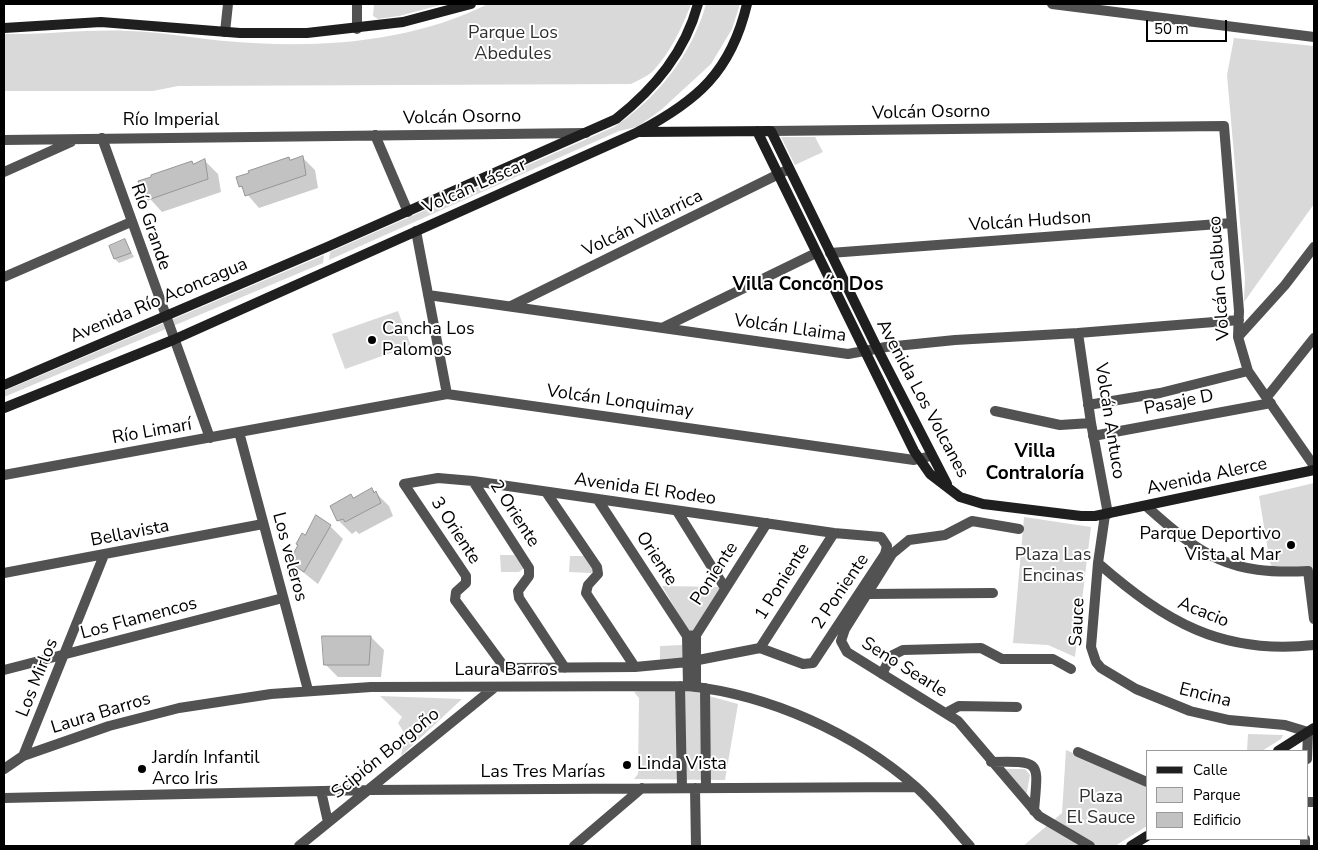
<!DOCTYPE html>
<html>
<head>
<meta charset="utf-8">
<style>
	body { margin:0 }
	#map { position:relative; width:1318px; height:850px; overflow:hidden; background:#fff; font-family:"Nunito Sans",sans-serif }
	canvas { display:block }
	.frame { position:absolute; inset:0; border:5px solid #000; pointer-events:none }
	.legend { position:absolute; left:1146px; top:750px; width:162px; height:90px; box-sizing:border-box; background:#fff; border:1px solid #999; margin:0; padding:6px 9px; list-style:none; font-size:15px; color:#000 }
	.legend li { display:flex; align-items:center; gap:10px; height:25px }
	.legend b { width:25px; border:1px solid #999 }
	.scale { position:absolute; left:1146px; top:20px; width:81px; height:22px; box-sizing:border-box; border:2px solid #000; border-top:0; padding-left:6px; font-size:15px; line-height:18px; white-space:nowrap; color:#000; -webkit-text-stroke:4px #fff; paint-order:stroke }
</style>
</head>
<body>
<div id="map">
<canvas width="1318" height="850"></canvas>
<div class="frame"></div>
<ul class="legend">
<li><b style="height:6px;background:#1f1f1f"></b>Calle</li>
<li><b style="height:14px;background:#d9d9d9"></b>Parque</li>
<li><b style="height:14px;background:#c2c2c2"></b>Edificio</li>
</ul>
<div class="scale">50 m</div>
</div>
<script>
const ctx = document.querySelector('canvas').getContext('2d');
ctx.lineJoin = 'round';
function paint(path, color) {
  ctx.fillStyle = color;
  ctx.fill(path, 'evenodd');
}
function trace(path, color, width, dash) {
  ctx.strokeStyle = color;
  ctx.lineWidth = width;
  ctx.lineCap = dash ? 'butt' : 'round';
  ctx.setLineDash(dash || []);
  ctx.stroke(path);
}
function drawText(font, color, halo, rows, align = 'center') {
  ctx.font = font + ' "Nunito Sans",sans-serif';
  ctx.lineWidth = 4;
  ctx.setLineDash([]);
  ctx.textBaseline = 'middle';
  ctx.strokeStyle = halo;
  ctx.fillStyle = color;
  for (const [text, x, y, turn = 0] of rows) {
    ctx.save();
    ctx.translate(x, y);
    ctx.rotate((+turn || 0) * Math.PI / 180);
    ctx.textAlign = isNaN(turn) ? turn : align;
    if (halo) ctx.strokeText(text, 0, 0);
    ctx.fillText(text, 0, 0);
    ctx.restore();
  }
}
paint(new Path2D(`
	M374,4H444L399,16L378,19L373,16Z
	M488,4H691C683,26 669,55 652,72C646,77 638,80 631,84L178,86L153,91H4V34C46,35 87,29 129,31C161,32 192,38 224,41C312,49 408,44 488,4Z
	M706,4H740L732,29L711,64L661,110L637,127L619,131L329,260L330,252L614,127C657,98 692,55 706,4Z
	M1234,38L1314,46V204L1244,302L1245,279L1227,75Z
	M781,137H815L823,152L795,165Z
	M324,255L323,263L4,397V391Z
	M398,311L411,346L345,369L332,334Z
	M1314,483V587L1311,568H1273L1270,563L1259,496Z
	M1024,517L1091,527L1075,657L1048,645L1013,643Z
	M500,555H514L524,568L519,572H501Z
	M570,556H584L594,571L591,573L569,572Z
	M662,586L718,587L720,589L693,632H689Z
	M682,645L684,660L660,661V646Z
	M650,689L691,691L738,704L725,780L634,779L638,774L639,698L634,692Z
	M380,696L462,699L401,756L405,734L398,723L402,717Z
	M1248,734L1283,735L1281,739L1262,751H1247Z
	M1066,750L1147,785V826L1115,846H1023L1062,813Z
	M1004,769H1025L1030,775L1026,797Z`), '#d9d9d9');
paint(new Path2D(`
	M302,157L315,170L318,188L259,208L240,186L289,158L291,161Z
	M205,161L218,174L221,192L162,212L142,190L140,182L191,162L194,165Z
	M125,241L134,257L119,263L115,259Z
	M372,489L389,506L393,516L359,534L356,531L352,534L339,521L332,506L351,496L354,499Z
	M330,526L343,539L318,584L290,562L306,537Z
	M371,637L384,650L381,677H338L325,664Z`), '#0003');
const building = new Path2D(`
	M303,156L306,175L245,196L242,186L239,187L236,177L249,173L248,171L289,157L290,160Z
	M205,159L208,179L148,200L144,189L141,190L138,181L151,177V175L192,161L193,164Z
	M125,239L131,253L114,259L109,246Z
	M372,488L374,493L376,491L381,503L345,522L343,519L337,521L330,506L351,494L353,498Z
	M316,515L331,525L304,572L289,562L298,545L296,544L302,533L305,535Z
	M322,636H371L369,665H324Z`);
paint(building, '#c2c2c2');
trace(building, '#969696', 1);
trace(new Path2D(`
	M357,4V29
	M1052,4L1314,37
	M225,32L228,4
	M771,131L1224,126L1239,311L1238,337L1248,371L1314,466
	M375,135L408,212
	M102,138L210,438
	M4,140L586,133
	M4,172L71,142
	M416,231L447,394
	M830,253L1232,223
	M4,277L131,222
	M428,295L848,354L886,347L955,340L1078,333L1239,320
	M511,306L789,169
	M664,327L816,253
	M1078,333L1091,423L1108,514
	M1238,337L1285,285L1314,247
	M1267,397L1314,338
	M1088,405L1160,393L1248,371
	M995,411L1060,425L1091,423
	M239,432L308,690
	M1093,436L1271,403
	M4,475L447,394L914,460L931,456
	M438,478L473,481L834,533L881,537L887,546L885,554L813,663L803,664L760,648L688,662L635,667L505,668L455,600L456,592L466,583V576L404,484Z
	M473,481L529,568V576L518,591L519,598L565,668
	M546,492L597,567L598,574L588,585L586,593L635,667
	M598,500L687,636
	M1146,506C1203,557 1229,575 1308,571L1314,619
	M677,511L725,588
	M1105,515L1098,563L1091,647L1096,662L1101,668L1136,689L1190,711L1229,720L1285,725L1308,732L1307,759
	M1019,529L972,521L945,535L909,540L892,554L845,629L841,641L847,652L958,721L1039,816L1090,846
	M1098,563C1166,622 1221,655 1314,645
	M4,573L263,524
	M868,594L993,593
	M696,635V687
	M687,636L696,635L767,523
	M687,636L688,686
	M760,648L834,533
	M4,670L283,598
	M882,674L891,656L903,650L981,648L1002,659H1053L1071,669
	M680,686L682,788
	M705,688L706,788
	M946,713L959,706L1017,707
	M1078,752L1147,782
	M23,756L104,555
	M991,762C1043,761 1038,761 1034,811
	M4,769L23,756L109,726L179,708L271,694L371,687L688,686C770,695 854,733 916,787C936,805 952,826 970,846
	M695,788L696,846
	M321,791L328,822
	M4,798L368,790L915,787
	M1307,802H1314
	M1305,839V846
	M299,846L495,687
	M574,846L642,788`), '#525252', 10);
trace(new Path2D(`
	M4,28L101,22L240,33H307L403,22L471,4
	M757,131L914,451L930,474L960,497L983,504L1081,516H1095L1314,470
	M640,132L771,131L877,348L947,484
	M4,385L327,247L616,119C655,88 685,52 698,4
	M4,408L173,340L638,132C697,101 731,72 747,4
	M1278,751L1314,728
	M1131,846L1147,836`), '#1f1f1f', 10);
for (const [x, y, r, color] of [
	[372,340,5,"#000"],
	[1291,545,5,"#000"],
	[627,765,5,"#000"],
	[142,769,5,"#000"]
]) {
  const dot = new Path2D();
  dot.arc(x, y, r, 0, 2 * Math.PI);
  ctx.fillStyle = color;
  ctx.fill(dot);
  trace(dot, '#fff', 2);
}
drawText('18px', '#303030', '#fff', [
	["Parque Los",513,34],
	["Abedules",513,55],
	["Plaza Las",1053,556],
	["Encinas",1053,577],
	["Plaza",1101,798],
	["El Sauce",1101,819]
]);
drawText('18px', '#000', '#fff', [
	["Volcán Osorno",931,113,-1],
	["Volcán Osorno",462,118,-1],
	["Río Imperial",171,121],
	["Volcán Láscar",475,187,-24],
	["Volcán Hudson",1030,222,-4],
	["Volcán Villarrica",643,224,-26],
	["Río Grande",150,227,71],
	["Volcán Calbuco",1220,278,-94],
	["Avenida Río Aconcagua",159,301,-23],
	["Volcán Llaima",790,329,8],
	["Avenida Los Volcanes",922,399,62],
	["Volcán Lonquimay",620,402,8],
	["Pasaje D",1179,403,-11],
	["Volcán Antuco",1109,421,81],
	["Río Limarí",152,432,-10],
	["Avenida Alerce",1207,477,-12],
	["Avenida El Rodeo",645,490,8],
	["2 Oriente",514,514,57],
	["3 Oriente",455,531,57],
	["Bellavista",130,534,-11],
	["Los veleros",289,557,75],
	["Oriente",656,559,57],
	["Poniente",715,574,-57],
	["1 Poniente",783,582,-58],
	["2 Poniente",841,592,-56],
	["Acacio",1203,613,22],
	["Los Flamencos",139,619,-15],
	["Sauce",1078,622,-87],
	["Seno Searle",904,668,32],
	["Laura Barros",506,671],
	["Los Mirlos",38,678,-68],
	["Encina",1205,696,14],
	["Laura Barros",101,714,-17],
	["Scipión Borgoño",386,754,-39],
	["Las Tres Marías",543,773]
]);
drawText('18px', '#000', '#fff', [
	["Cancha Los",382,330],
	["Palomos",382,351],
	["Parque Deportivo",1281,535,"right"],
	["Vista al Mar",1281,556,"right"],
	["Jardín Infantil",152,759],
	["Arco Iris",152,780],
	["Linda Vista",637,765]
], 'left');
drawText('bold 19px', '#000', '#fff', [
	["Villa Concón Dos",808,285],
	["Villa",1035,452],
	["Contraloría",1035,474]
]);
</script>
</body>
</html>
